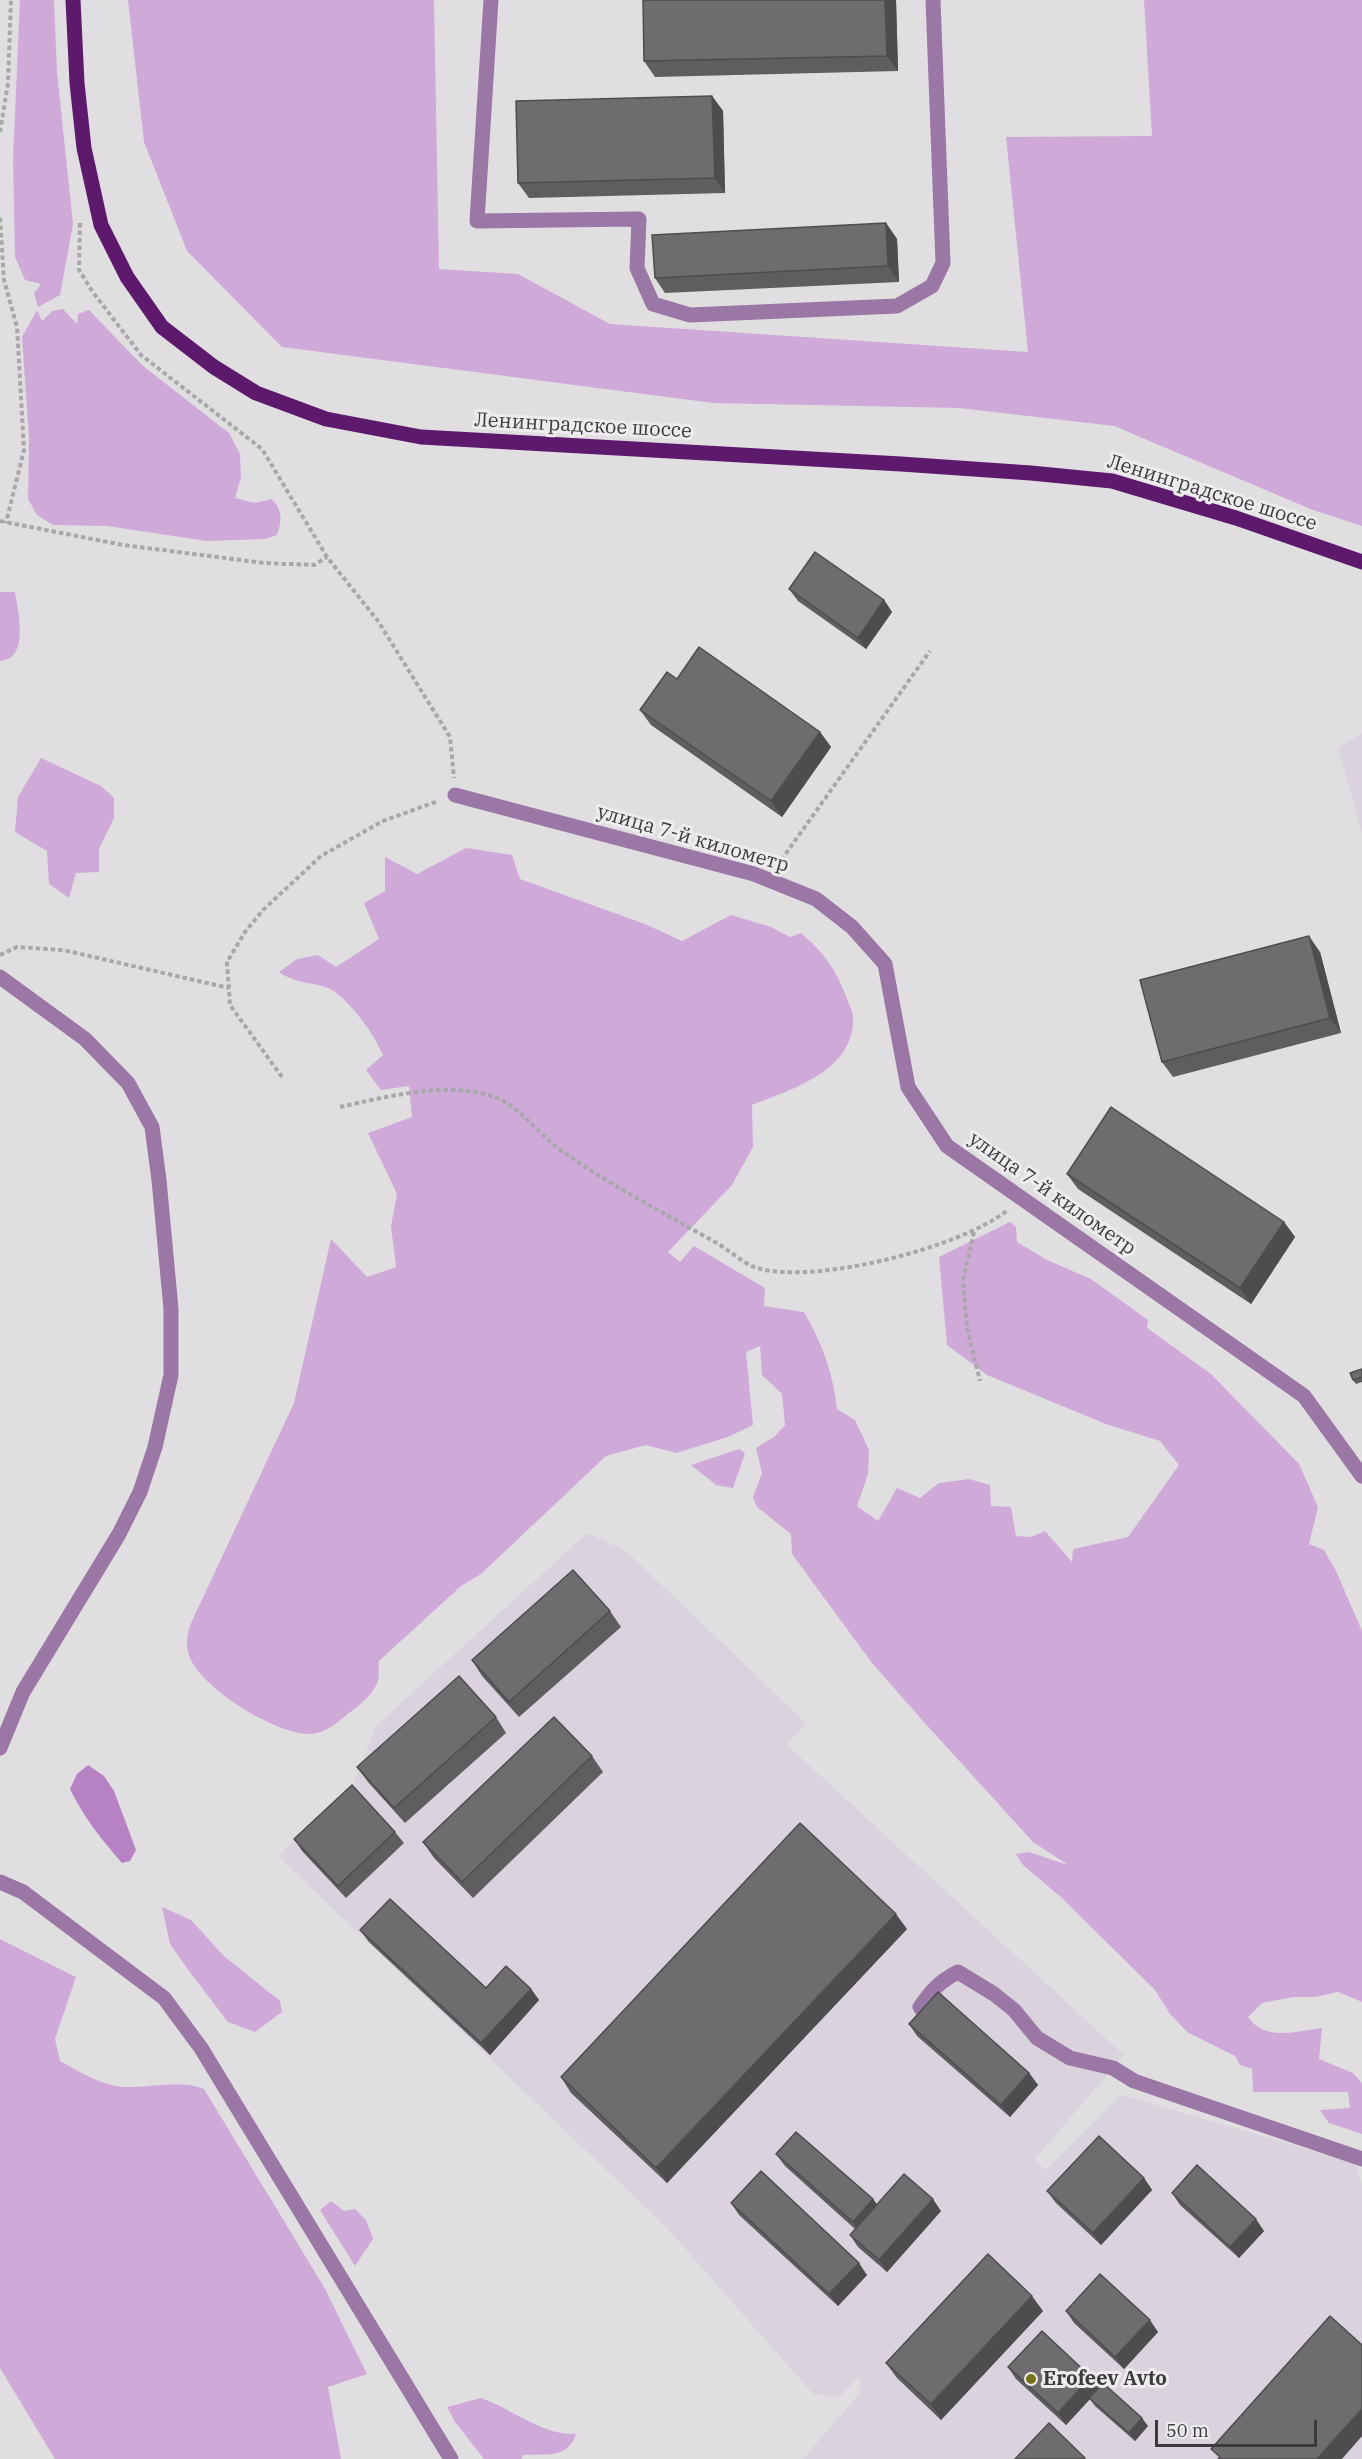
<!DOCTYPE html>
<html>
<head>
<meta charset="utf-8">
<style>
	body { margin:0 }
	#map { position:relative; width:1362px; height:2459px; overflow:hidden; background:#e1dee2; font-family:"IBM Plex Serif",serif }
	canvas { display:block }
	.scale { position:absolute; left:1155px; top:2420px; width:162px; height:27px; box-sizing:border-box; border:3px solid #3c3b3c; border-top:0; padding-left:8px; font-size:18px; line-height:21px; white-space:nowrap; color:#3c3b3c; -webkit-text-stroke:4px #efecf0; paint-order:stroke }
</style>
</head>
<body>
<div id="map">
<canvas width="1362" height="2459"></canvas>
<div class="scale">50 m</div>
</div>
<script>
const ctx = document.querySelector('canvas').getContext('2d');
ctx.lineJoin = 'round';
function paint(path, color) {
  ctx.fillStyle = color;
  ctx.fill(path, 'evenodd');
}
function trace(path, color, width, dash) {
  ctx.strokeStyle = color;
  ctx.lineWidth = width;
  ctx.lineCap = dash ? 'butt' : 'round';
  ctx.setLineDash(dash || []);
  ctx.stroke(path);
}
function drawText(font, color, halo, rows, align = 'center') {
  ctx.font = font + ' "IBM Plex Serif",serif';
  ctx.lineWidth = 6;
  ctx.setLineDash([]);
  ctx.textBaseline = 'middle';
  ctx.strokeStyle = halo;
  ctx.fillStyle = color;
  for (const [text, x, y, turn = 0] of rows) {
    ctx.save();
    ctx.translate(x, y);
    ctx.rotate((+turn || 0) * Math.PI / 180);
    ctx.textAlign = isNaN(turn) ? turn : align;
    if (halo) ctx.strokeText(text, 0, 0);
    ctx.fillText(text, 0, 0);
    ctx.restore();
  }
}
paint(new Path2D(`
	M1362,733V833L1338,748Z
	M587,1533L626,1551L807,1724L786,1744L1124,2055L1034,2160L1046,2170L1122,2095L1355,2163L1362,2185V2459H803L861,2392L859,2377L840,2396L813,2394L667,2228L278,1856L353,1785L376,1726Z`), '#dad2dc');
paint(new Path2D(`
	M20,0H54L57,72L73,224L60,295L38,307L34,293L41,284L25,280L15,257L13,159Z
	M128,0H434L439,269L518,274L610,324L1028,352L1006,137L1152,136L1144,0H1362V526L1313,510L1114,426L959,408L713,403L282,347L187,251L144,142Z
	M63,309L77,324L78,314L89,310L143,366L229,433L240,454L241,477L235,498L254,503L272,499C283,511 282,521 277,535L265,539L207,541L107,526L53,525L37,515L28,499L29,438L22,337L37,310L42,321L52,311Z
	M0,592H15C18,611 30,659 0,661Z
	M41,758L101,786L114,798V818L99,849V872L76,873L69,898L49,884L47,851L15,832L18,797Z
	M466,848L512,855L520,879L645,924L682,941L731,915L771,927L790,937L801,933C824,953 835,968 846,996C848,1003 853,1011 853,1018C855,1070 791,1090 752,1105L753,1147L732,1185L668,1252L680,1262L694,1246L765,1288L764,1306L804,1312C822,1343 833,1373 837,1409L855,1420L869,1450L868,1474L857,1506L878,1521L897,1488L920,1498L939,1483L969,1479L990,1485L991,1506L1011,1507L1016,1536L1031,1537L1045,1531L1072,1562L1073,1549L1128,1537L1179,1465L1160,1441L1106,1424L987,1375L947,1345L939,1257L1010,1222L1016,1227L1017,1242L1047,1260L1091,1279L1148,1320L1147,1328L1211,1374L1299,1464L1318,1507L1309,1544L1324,1550L1336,1571L1362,1631V2002L1338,1992L1315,1997H1293L1262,2003L1248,2017C1265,2042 1297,2031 1322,2028L1319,2059L1353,2073L1362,2083V2134L1329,2123L1320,2110L1350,2108L1348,2092H1253L1252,2069L1240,2065L1235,2056L1187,2032L1170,2014L1155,1990L1064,1900L1022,1864L1016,1854L1029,1852L1068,1865L1033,1842L923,1721L872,1663L792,1554L791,1534L757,1507L753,1497L762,1473L756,1448L774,1437L785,1425L782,1394L762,1375L760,1346L746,1352L753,1425L728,1437L676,1453L646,1445L606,1456L481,1574L461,1586L379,1661C378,1667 380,1677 377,1683C372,1695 359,1706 349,1713C337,1723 326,1733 310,1734C277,1735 207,1691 192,1662C185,1649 186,1636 191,1623L294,1403L331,1239L367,1277L396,1267L391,1226L397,1194L368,1133L412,1117L409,1086L381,1090L366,1070L383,1055C374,1034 351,1002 332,990C316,981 299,986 279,972L297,959L318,955L336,967L379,939L364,903L385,891V857L417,874Z
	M739,1449L745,1453L733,1488L716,1485L691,1465Z
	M162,1907L191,1920L224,1956L280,2001L282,2012L255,2032L228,2022L189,1971L170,1944Z
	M0,1939L76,1977L55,2039L60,2061C80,2072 102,2086 125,2087C151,2088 179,2079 204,2089L324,2287L367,2374L328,2387L341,2459H55L0,2368Z
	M331,2201L344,2211L355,2209L366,2220L373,2239L355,2266L320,2210Z
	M481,2398C513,2409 541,2435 576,2434C568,2459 545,2454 523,2455L521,2459H484L455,2422L447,2407Z`), '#cfaad9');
paint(new Path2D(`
	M88,1765L104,1776L114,1791L136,1850L130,1861L122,1863C102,1840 84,1818 70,1789L77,1774Z`), '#b782c4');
trace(new Path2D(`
	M0,132L8,83L11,0
	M0,218L4,280L17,327L24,450L6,523
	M80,223L79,270L92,291L141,355L262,449L327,557L378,621L450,737L454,778
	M0,521L123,545L264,563L314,565L327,557
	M777,866L930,651
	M0,955L17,947L63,950L229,988
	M282,1077L230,1005L227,962L245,932L263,910L321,856L383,821L438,801
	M340,1107C386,1097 445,1081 492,1096C521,1106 538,1135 563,1152C611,1185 663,1213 715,1242C728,1249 742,1263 757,1268C815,1285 960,1248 1008,1210
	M974,1232L963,1280L967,1328L980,1381`), '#a9a7aa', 4, [4.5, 3]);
trace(new Path2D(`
	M491,0L477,221L639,219L637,268L653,304L690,315L897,306L932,286L943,263L933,0
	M455,795L754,874L816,899L852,927L885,964L908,1087L947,1146L1304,1396L1362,1476
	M0,977L85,1039L128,1083L152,1127L159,1180L171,1309V1375L155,1447L140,1492L119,1534L23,1692L0,1748
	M0,1882L23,1892L164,1998L201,2048L451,2459
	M927,2016L920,2007C931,1991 940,1981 958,1972L994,1994L1014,2010L1037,2038L1070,2058L1113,2068L1134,2081L1362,2159`), '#9a77a4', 15);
trace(new Path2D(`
	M73,0L77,83L84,148L101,225L127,277L162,327L214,367L256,393L326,419L421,437L901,464L1031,473L1112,481L1236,518L1362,562`), '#5d1a6d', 15);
paint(new Path2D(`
	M896,0L898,71L655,77L644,61Z
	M712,96L723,111L725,193L529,198L518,183Z
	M886,223L897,239L899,282L665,293L655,278Z
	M789,589L884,600L892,612L866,649L798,601Z
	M677,679L820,732L831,747L782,817L651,725L640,710Z
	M1320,952L1341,1033L1173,1077L1162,1062Z
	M1067,1174L1284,1222L1295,1237L1251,1304L1078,1189Z
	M1362,1369V1382L1356,1384L1353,1380Z
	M610,1611L621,1627L519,1717L482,1676L472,1660Z
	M496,1717L506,1733L405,1823L368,1782L357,1767Z
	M592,1756L603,1772L473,1898L434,1858L423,1842Z
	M395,1832L404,1843L346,1898L302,1851L294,1839Z
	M907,1929L667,2183L571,2093L561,2077Z
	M360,1930L486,1988L531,1989L539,2000L490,2055L369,1942Z
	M909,2024L1029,2073L1038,2085L1010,2117L917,2036Z
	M776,2154L873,2199L877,2205L941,2211L887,2272L858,2247L850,2235L855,2229L785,2166Z
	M1144,2178L1152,2190L1101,2245L1056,2203L1047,2191Z
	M1172,2193L1264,2231L1239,2258L1180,2205Z
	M731,2203L867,2275L838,2306L739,2215Z
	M1043,2311L941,2420L897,2378L886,2363Z
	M1066,2311L1158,2332L1124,2369L1074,2323Z
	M1008,2367L1099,2387L1148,2426L1135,2441L1095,2406L1090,2399L1066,2425L1016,2379Z`), '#5f5d60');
paint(new Path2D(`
	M885,0H896L898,71L887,56Z
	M712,96L723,111L725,193L715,178Z
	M886,223L897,239L899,282L888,266Z
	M884,600L892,612L866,649L858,638Z
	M820,732L831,747L782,817L771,801Z
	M1309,936L1320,952L1341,1033L1330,1018Z
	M1284,1222L1295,1237L1251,1304L1240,1288Z
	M896,1914L907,1929L667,2183L656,2168Z
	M531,1989L539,2000L490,2055L481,2043Z
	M1029,2073L1038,2085L1010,2117L1001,2105Z
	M1144,2178L1152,2190L1101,2245L1093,2233Z
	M873,2199L882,2211L861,2234L853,2222Z
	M933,2199L941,2211L887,2272L879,2260Z
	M1256,2219L1264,2231L1239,2258L1230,2247Z
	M859,2263L867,2275L838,2306L829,2294Z
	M1032,2296L1043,2311L941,2420L931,2404Z
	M1150,2320L1158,2332L1124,2369L1115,2357Z
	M1091,2377L1100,2388L1066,2425L1058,2413Z
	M1362,2409V2436L1342,2459H1317Z
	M1142,2418L1148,2426L1135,2441L1129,2433Z`), '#4e4c4e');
const building = new Path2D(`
	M643,0H885L887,56L644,61Z
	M712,96L715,178L518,183L516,101Z
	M886,223L888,266L655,278L652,235Z
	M815,552L884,600L858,638L789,589Z
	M699,647L820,732L771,801L640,710L667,672L677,679Z
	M1309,936L1330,1018L1162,1062L1140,980Z
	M1111,1107L1284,1222L1240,1288L1067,1174Z
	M1362,1369V1377L1353,1380L1350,1373Z
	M573,1570L610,1611L509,1702L472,1660Z
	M459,1676L496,1717L394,1808L357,1767Z
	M554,1717L592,1756L462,1882L423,1842Z
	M352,1785L395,1832L338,1886L294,1839Z
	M800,1823L896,1914L656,2168L561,2077Z
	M390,1899L486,1988L506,1966L531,1989L481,2043L360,1930Z
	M938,1992L1029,2073L1001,2105L909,2024Z
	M796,2132L873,2199L853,2222L776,2154Z
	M1099,2136L1144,2178L1093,2233L1047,2191Z
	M1197,2165L1256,2219L1230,2247L1172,2193Z
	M761,2171L859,2263L829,2294L731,2203Z
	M904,2174L933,2199L879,2260L850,2235Z
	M988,2254L1032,2296L931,2404L886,2363Z
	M1100,2274L1150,2320L1115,2357L1066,2311Z
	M1330,2316L1362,2345V2409L1317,2459H1218L1220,2457L1211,2449Z
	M1042,2331L1091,2377L1058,2413L1008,2367Z
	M1103,2383L1142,2418L1129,2433L1089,2398Z
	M1049,2423L1085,2458L1084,2459H1015Z`);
paint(building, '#6f6c70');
trace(building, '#4e4c4e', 1.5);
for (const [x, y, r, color] of [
	[1031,2379,6,"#747318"]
]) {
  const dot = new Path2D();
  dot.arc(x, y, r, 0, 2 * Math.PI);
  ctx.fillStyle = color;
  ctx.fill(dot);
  trace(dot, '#efecf0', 2);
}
drawText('20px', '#3c3b3c', '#efecf0', [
	["Ленинградское шоссе",583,426,3],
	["Ленинградское шоссе",1212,493,17],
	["улица 7-й километр",693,839,16],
	["улица 7-й километр",1052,1194,35]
]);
drawText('bold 20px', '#3c3b3c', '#efecf0', [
	["Erofeev Avto",1043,2379]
], 'left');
</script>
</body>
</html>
